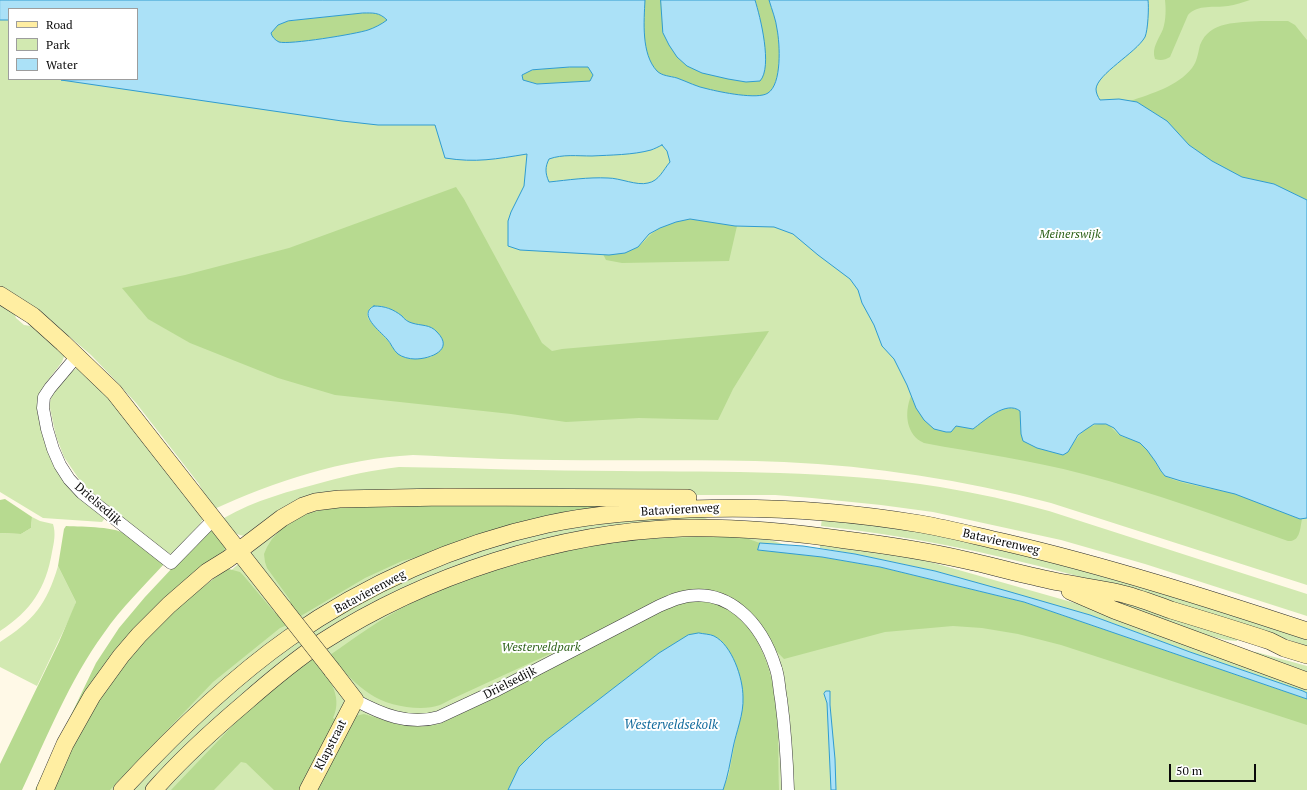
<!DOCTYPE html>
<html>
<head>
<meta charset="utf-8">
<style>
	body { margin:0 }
	#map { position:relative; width:1307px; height:790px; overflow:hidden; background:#fff9e7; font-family:"PT Serif",serif }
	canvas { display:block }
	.legend { position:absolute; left:8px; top:8px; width:130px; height:72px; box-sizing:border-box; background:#fff; border:1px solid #9d9d9d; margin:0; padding:5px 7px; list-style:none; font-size:12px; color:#0a0a0a }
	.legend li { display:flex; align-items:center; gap:8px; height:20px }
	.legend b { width:20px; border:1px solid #9d9d9d }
	.scale { position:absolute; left:1169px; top:764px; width:87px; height:18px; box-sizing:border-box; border:2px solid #0a0a0a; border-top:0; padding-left:5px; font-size:12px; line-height:14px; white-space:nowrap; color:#0a0a0a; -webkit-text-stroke:3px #fff; paint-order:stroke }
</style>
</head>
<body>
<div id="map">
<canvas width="1307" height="790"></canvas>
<ul class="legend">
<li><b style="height:5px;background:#ffeea2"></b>Road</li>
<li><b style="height:11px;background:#d2e9b1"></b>Park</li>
<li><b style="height:11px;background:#abe1f7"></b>Water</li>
</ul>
<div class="scale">50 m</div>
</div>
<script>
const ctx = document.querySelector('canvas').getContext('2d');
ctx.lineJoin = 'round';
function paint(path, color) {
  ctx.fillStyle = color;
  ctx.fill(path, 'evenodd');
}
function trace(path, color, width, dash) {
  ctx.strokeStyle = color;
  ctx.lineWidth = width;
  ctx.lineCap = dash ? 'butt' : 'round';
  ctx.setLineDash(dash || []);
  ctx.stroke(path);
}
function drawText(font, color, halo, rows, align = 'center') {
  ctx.font = font + ' "PT Serif",serif';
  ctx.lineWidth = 4;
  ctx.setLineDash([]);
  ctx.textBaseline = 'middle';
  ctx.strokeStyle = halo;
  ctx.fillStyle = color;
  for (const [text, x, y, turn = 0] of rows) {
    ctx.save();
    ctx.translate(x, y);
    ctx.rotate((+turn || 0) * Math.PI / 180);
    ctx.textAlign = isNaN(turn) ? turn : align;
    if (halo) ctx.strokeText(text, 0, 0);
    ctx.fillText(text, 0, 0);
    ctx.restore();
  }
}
paint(new Path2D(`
	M0,0H1307V585L1051,503C964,480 874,466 784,462C707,459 631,461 555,460C507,460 460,457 413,455C342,459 275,481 212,510L199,484L136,403L115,380L91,355L71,338L41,314L0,287ZM9,9H137V79H9Z
	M0,300L14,313L16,318L24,325L38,327L65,354L62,362L45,384L39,396L37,403L44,436L105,518L102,522L43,518L0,492Z
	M77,368L91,374L204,517L200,524L173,554L165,553L96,496L81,482L64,457L56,436L50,408V402L53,392L67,374Z
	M399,467C472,468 546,471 619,471C726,472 834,470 940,487C977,493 1013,501 1049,511L1307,594V616L1145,564L1061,540L933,512L881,505L812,498L775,495H329L248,536C237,536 232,532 224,524V518C255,500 290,491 324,482C349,475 373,470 399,467Z
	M666,505L1028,626L1307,717V790H57L131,659L262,543L317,508Z
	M32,517L40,521L53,524C56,533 54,543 52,552C46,588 31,611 0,631V533L21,534L31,528Z
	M822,518L885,526L940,535L1046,559L1307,637V646C1148,594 988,544 821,526Z
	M820,543L908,556L934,563L1096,609L1307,687V693L1190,652L1090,615L935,571L855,554L820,548Z
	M58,566L76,602L73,611L37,686L0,667V642C33,621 47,604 58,566Z
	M1113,599L1236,638L1237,641L1226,640L1194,632L1112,602Z
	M1256,652L1307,666V674L1254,653Z`), '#d2e9b1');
paint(new Path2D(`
	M645,0H661C662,31 664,44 687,66L765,69C764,44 763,24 755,0H769C772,10 776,20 777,29C780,44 782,84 768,93C758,100 720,92 708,89C697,87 688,82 677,78C670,76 662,76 657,71C641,54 644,21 645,0Z
	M1165,0H1250C1243,2 1235,5 1228,6C1214,8 1198,4 1188,15L1170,57C1165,60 1161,61 1155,59C1151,48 1159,39 1163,29C1166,20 1166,9 1165,0Z
	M363,13C374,13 378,12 387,20C382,24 375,28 368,30C356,34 289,45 279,42C274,40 272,37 271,33L278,25L288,21Z
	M1261,21H1288L1295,25L1307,40V200L1274,184L1242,177L1212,161L1189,145L1167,121L1137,102L1130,101C1151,94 1178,86 1192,68C1197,62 1198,53 1200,45C1210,20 1238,23 1261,21Z
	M570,67H588L593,75L590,81L537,84L523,80L522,75L532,70Z
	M456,187L464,199L542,343L552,351L562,349L769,331L733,389L718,420L639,418L566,422L511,414L335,395L278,378L190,343L148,319L122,288L185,275L289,248ZM374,306L387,307L392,310L411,323L427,326L434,329L432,357L414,359L394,349L388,341L368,319L367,313L370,308Z
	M690,219L737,226L729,261L622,263L606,260L603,254C609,255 634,250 639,246C646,241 648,235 657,230C667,224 679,221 690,219Z
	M911,396L916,408L956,426L973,429C985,420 1006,400 1020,411L1021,434L1023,441L1068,452C1077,438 1085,423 1104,424C1112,425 1114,432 1121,436C1127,439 1135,439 1141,443C1152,451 1156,468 1164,475C1176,484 1218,489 1235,494C1257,500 1278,511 1300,519H1302C1300,529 1300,542 1288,541C1220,517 1152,492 1083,474C1031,460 977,453 924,443C906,435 904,413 911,396Z
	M5,499L32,517L31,528L21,534L0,533V500Z
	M447,503L625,504L449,548L402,561L365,578L299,617L289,604L290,600L267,568L265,562L264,554L267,547L272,539L281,529L305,514L332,508Z
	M66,526C85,527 115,526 130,536C142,544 153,555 164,564C144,586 121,608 104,633C69,681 47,737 22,790H0V764L59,642L76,602L58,566L64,529Z
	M212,530L226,545L224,553L150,620L41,790H35L96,663L119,628L145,597L205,533Z
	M740,536L760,543L758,550L822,557L880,567L1024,602L1307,699V725L1061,645L1018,634L982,628L953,626L885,632L784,659C780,655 775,650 772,645C761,628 751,608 732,598C728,595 722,594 718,593L630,615L580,640L454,698C449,700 445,703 440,705C421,712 387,706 370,694C356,685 340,668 330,655C356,637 383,617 412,603C478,572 552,550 626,541C664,537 702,537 740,536Z
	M229,569L240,572L243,575L275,613H278L287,625L280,628L213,682L110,790H51L66,756L99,699L128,658L176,607L224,571Z
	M694,601C706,602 718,603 729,609C757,624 774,675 776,705C779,733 778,762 779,790H723L729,774L743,698L739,673L733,659L724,644L699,633L688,635L659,653L545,741L519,767L508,790H318L320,776L355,716L364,714L400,725L422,727L440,724L490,700L561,660L650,616L680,603Z
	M313,658C327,675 344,695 333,718L337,720L301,790H274L246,763L241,762L214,790H171L240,718L273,687Z`), '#b7da90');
const water = new Path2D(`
	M0,0H645C644,21 641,54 657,71C662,76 670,76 677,78C688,82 697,87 708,89C720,92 758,100 768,93C782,84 780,44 777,29C776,20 772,10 769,0H1148C1149,7 1148,30 1145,37C1136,53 1097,74 1096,89C1096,93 1098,97 1100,100L1119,99L1137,102L1167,121L1189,145L1212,161L1242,177L1274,184L1307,200V518L1300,519L1235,494L1181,481L1165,476L1161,471L1155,461L1147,450L1140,443L1120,435L1114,428L1106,424H1094L1085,430L1078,435L1068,452L1063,455L1037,448L1023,441L1021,434L1020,411C1006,400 984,421 973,429L956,426L951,432H946L934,429L924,420L916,408L907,385L894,359L882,346L874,325L862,303L858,290L850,279L818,255L793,234L774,227L735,226L690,219L676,222L660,228L649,234L638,247L625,253L609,255L520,250L508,246V221L511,212L524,186L527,154C496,159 476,163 445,158L435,125H378L342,121L61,80L137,79V9H9V20H0ZM363,13C373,13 379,12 387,20C382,24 374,28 368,30C356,34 289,45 279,42C275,40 272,37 271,33L278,25L288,21ZM570,67H588L593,75L590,81L537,84L523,80L522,75L532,70ZM662,145L667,151L670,162C663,170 659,181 648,183C637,186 620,178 608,178C588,177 568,180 549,182C545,173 545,167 549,159C563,154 577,156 592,156C610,155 633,155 651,150C654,149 658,147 662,145Z
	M661,0H755C760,16 773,67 760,81L746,82L728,79L702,73L687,66L677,57L669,45L663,33Z
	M374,306C385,306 393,309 402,316C404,319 408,322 412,323C421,326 430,324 437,332C455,350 430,359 415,359C409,359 402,357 398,354C393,350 391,343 387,339C380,331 357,314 374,306Z
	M760,543L803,546L855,554L935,571L1007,591L1090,615L1190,652L1303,691L1307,693V699L1024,602L880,567L822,557L758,550Z
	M699,633C703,634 710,634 714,636C732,645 743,678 743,697C744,714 736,732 733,748C730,763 728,776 723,790H508L519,767L545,741L659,653L688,635Z
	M826,691H830V705L835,759L836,790H831L827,703L824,694Z`);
paint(water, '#abe1f7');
trace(water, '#309cd0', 1);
const street = new Path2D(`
	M77,356L50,388L44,397L43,408L47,429L53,449L60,465L69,479L82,493L171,563L213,520
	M355,700C381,714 409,726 439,717L497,690L659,606C664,604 670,601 676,599C727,583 762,623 776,669C779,678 779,689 781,699C785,729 787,760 788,790`);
const secondary = new Path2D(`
	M0,295L33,316L63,343L114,392L284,609
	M1070,591L1114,610L1307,681
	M45,790L65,744L92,696L121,656L139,635L169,605L207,572L228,559L282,518L303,506L315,502L339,499L445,497L688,498
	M122,790C173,735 228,681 289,638C366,584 456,544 548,524C595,514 642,511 689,509C767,506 844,511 921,524C949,529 976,536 1003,542C1106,566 1207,598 1307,631
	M154,790C182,758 213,730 246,702C270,681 295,660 322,642C426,575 559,532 682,528C737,527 792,532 846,540C886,545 926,551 965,560C989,565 1012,572 1036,577C1063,584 1092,587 1119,593C1137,597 1154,604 1171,610C1204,620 1237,630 1270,641L1284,648L1307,655
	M308,790L355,700L332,670`);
trace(street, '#3d3d3d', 13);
trace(secondary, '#2c2c2c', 18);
trace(street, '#fff', 12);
trace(secondary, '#ffeea2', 17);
const secondaryBridge = new Path2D(`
	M284,609L332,670`);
trace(secondaryBridge, '#2c2c2c', 18, []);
trace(secondaryBridge, '#ffeea2', 17);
drawText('italic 12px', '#2e621a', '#fff', [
	["Meinerswijk",1070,235],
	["Westerveldpark",541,648]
]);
drawText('12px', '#0a0a0a', '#fff', [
	["Drielsedijk",98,504,41],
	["Batavierenweg",680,510,-3],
	["Batavierenweg",1001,542,13],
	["Batavierenweg",370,592,-28],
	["Drielsedijk",510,683,-27],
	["Klapstraat",331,745,-63]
]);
drawText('italic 13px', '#126b9d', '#fff', [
	["Westerveldsekolk",671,725]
]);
</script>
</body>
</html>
